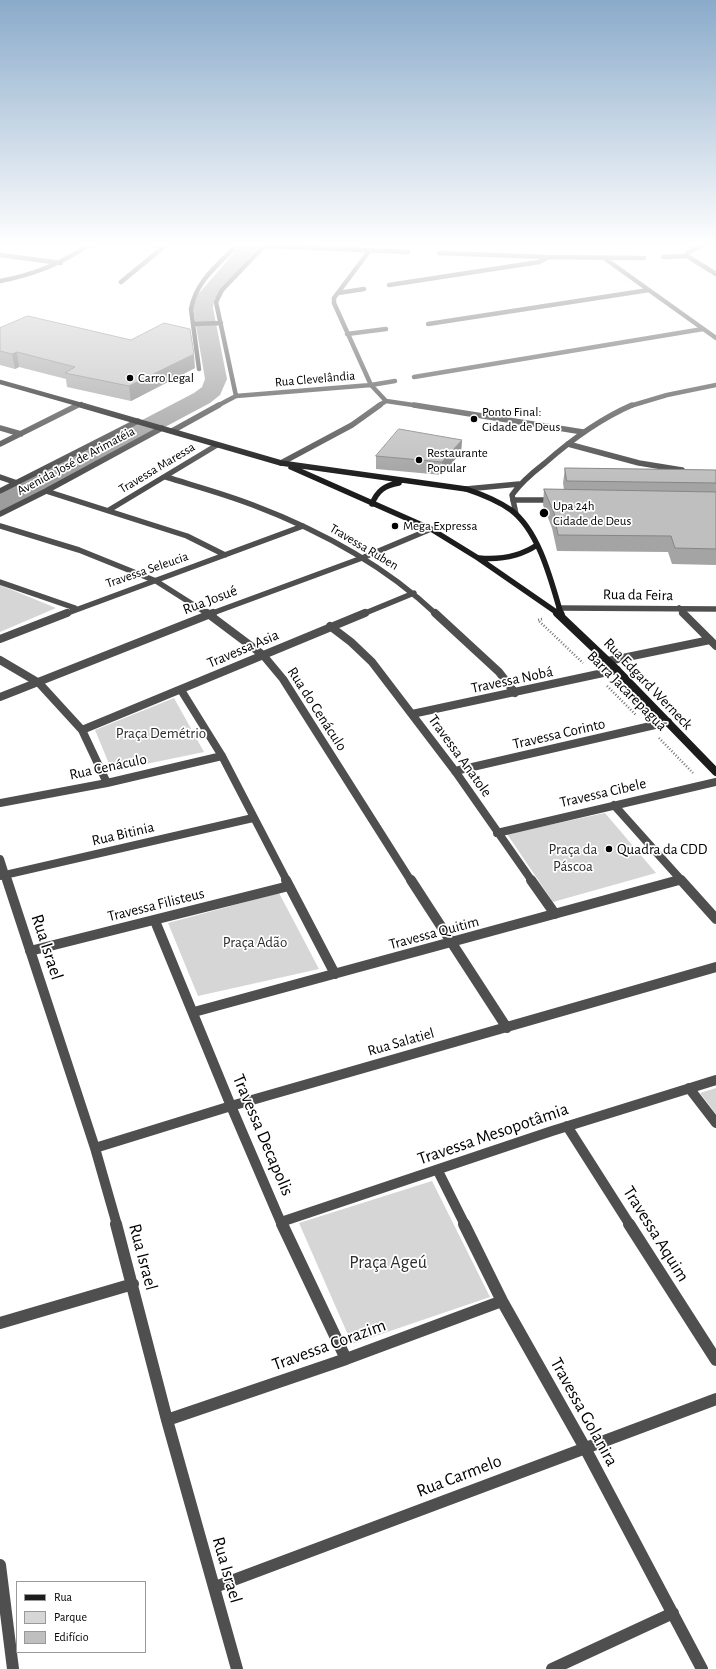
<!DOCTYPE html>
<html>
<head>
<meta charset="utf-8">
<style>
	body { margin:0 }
	#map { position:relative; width:716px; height:1669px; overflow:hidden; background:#fff; font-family:"Alegreya Sans",sans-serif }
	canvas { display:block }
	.legend { position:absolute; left:16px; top:1581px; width:130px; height:72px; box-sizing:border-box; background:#fff; border:1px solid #999; margin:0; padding:5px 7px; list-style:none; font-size:12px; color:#000 }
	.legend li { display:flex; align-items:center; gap:8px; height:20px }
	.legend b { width:20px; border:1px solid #999 }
</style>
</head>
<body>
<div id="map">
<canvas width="716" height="1669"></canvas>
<ul class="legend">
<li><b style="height:5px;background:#1c1c1c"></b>Rua</li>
<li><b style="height:11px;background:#d6d6d6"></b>Parque</li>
<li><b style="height:11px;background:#bfbfbf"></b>Edifício</li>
</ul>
</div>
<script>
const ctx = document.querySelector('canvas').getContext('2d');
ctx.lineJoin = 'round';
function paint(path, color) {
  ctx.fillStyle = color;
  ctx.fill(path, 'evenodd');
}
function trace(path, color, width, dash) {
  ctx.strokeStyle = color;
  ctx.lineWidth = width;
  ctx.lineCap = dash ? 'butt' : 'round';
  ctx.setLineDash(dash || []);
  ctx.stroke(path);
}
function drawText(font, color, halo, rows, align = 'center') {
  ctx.font = font + ' "Alegreya Sans",sans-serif';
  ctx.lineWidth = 3.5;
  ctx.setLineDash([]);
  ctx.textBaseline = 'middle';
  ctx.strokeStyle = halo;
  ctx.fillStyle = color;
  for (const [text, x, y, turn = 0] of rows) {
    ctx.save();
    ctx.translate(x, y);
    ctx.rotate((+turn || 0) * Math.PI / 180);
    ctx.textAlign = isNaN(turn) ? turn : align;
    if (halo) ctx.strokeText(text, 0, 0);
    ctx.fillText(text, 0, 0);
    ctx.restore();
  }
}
paint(new Path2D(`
	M0,585L56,608L0,632Z
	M174,698L204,752L112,771L95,730Z
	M605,813L656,873L553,902L507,834Z
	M279,893L319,969L198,996L168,923Z
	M716,1088V1114L700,1093Z
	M432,1181L490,1297L352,1344L299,1223Z`), '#d6d6d6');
paint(new Path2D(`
	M125,429L138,433L0,506V495Z`), '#9d9d9d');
paint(new Path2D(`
	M241,245H260L214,300L213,308L227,379L220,395L210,403L9,510L0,512V494L194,393L202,387L205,379L193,308L194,299Z`), '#9d9d9d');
trace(new Path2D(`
	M542,619L538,620L583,663
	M607,686L636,715
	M659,738L693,773`), '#717171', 2.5, [1, 2]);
trace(new Path2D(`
	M568,444L639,463L682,470
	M513,500H554`), '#4f4f4f', 5.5);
trace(new Path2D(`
	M264,246L408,252
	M370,250L334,298V303L371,385L386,401
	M439,253L548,257L644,258
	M0,255L61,263
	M687,256L716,274
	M663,257L687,256V253L702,245
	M604,258L716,338
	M0,281C33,275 61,264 89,245
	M121,282L166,245
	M389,285L539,262L547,258
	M338,293L364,289
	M193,324L221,323
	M428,324L649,290
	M347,334L386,329
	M199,369L191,309C196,281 218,265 237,245
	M414,377L703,329
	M236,396L371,385L395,381
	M386,401L420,406
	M76,406L81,404
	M217,406L236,396L216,302L222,290L265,245
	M378,406L386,401`), '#4f4f4f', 4.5);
trace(new Path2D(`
	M414,405L583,432
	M0,428L21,434
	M172,431L219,405
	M0,444L78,405
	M281,463L352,425L380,405
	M0,477L17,483
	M166,477C195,486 225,494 253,505C319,530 385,566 436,614
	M0,491L138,421
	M46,491L187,536L225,555
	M109,510L217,445
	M0,514L46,491L162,428
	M0,526L79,550L156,581L208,614
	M0,582L75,608
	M559,608L716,609
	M679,608L684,614
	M65,614L303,526
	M363,614L414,593`), '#4f4f4f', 5.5);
trace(new Path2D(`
	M207,613L263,655L283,679L411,881
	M435,613L499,672L515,693
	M683,613L716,646
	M330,626L351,642L372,662L455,771L532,881
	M0,639L67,613
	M0,660L39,683L82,730L107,783
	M608,661L710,640
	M181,690L222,756L287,881
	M412,714L617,670
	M82,730L365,613
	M455,771L668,722
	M0,803L107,783L222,756
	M614,805L682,881
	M497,833L716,782
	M0,859L7,881
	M0,876L253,818
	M675,881L681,879`), '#4f4f4f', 8);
trace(new Path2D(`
	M7,880L95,1148L117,1225
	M286,880L335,974
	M411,880L507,1028
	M531,880L555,914
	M681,880L716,919
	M155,921L231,1106L282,1225
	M30,951L289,886
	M194,1012L679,880
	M689,1088L716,1123
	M567,1126L630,1225
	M95,1148L231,1106L716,967
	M438,1171L465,1225
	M281,1222L552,1131L716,1080`), '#4f4f4f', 10);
trace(new Path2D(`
	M116,1224L167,1420L237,1669
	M282,1224L346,1359
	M464,1224L502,1301L585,1448L702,1669
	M629,1224L716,1360
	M0,1323L133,1284
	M167,1420L346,1359L502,1301
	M0,1565L13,1669
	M215,1587L716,1399
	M552,1669L673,1613`), '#4f4f4f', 12);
trace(new Path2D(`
	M630,406L667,395L716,385`), '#4f4f4f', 4.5);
trace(new Path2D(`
	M466,489L519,484
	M516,514L512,495C521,482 532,473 545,463C571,440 600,419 632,405
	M210,614L362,558L431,529`), '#4f4f4f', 5.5);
trace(new Path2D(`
	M0,697L213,613`), '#4f4f4f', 8);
trace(new Path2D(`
	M0,382L85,406`), '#1c1c1c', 4.5);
trace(new Path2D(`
	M81,405L281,463L466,489C481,494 497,500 511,510C539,531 551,580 561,614
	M291,467L431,529L478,558L559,614
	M372,504C377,491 385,485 399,483
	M479,558C500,560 519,557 537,545`), '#1c1c1c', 5.5);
trace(new Path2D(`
	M557,613L617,670L716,772
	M560,613L561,615`), '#1c1c1c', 8);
paint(new Path2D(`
	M0,328L195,368L131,401L67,387L66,379L19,367L15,369L0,365Z
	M462,440L461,452L442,475L376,469V456Z
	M565,468L716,470V565L672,564L668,552L557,551L552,528L543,505L544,489L564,490L563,483Z`), '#a4a4a4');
paint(new Path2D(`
	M17,352L19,367L15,369L12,354Z
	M194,354L195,368L131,401L129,386Z
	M462,440L461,452L442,475V462Z`), '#868686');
const building = new Path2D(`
	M28,316L131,340L164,323L190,329L194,354L129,386L65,373L75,367L17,352L12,354L0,351V328Z
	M399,429L462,440L442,462L376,456Z
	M565,468L716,470V483L567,481Z
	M544,489L716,492V549L675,548L671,536L558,535L554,513Z`);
paint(building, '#bfbfbf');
trace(building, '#868686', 1);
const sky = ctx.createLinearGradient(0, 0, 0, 479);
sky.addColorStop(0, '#8aabca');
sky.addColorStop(0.51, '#fff');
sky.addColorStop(1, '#ffffff00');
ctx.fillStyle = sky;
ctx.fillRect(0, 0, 716, 479);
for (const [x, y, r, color] of [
	[130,378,4,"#000"],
	[474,419,4,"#000"],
	[419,460,4,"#000"],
	[544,513,5,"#000"],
	[395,526,4,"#000"],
	[609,849,4,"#000"]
]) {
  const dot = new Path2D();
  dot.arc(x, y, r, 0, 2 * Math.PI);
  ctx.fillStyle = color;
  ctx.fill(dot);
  trace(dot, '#fff', 1.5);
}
drawText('13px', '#000', '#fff', [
	["Carro Legal",138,378],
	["Ponto Final:",482,412],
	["Cidade de Deus",482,427],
	["Restaurante",427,453],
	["Popular",427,468],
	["Upa 24h",553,506],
	["Cidade de Deus",553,521],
	["Mega Expressa",403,526]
], 'left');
drawText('13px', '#000', '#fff', [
	["Rua Clevelândia",315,379,-5],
	["Avenida José de Arimatéia",76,461,-28],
	["Travessa Maressa",157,468,-31],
	["Travessa Ruben",364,547,31],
	["Travessa Seleucia",147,570,-19]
]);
drawText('15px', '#000', '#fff', [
	["Rua da Feira",638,595,1],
	["Rua Josué",210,600,-21],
	["Travessa Asia",243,649,-23],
	["Travessa Nobá",512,680,-12],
	["Rua Edgard Werneck",648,684,46],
	["Barra Jacarepaguá",627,691,45],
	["Rua do Cenáculo",317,709,57],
	["Travessa Corinto",559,734,-13],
	["Travessa Anatole",460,756,54],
	["Rua Cenáculo",108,767,-12],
	["Travessa Cibele",603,793,-13],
	["Rua Bitinia",123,834,-13],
	["Travessa Filisteus",156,905,-14],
	["Travessa Quitim",434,933,-15],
	["Rua Salatiel",401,1042,-16]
]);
drawText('15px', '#2d2d2d', '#fff', [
	["Praça Demétrio",161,733],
	["Praça da",573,849],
	["Páscoa",573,866],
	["Praça Adão",255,942]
]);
drawText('15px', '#000', '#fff', [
	["Quadra da CDD",617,849]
], 'left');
drawText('18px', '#000', '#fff', [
	["Rua Israel",47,947,72],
	["Travessa Mesopotâmia",493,1134,-19],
	["Travessa Decapolis",263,1135,67],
	["Travessa Aquim",656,1234,58],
	["Rua Israel",143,1257,75],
	["Travessa Corazim",329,1345,-20],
	["Travessa Golanira",584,1412,61],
	["Rua Carmelo",459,1476,-21],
	["Rua Israel",227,1570,74]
]);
drawText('18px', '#2d2d2d', '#fff', [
	["Praça Ageú",388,1263]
]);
</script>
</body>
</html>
